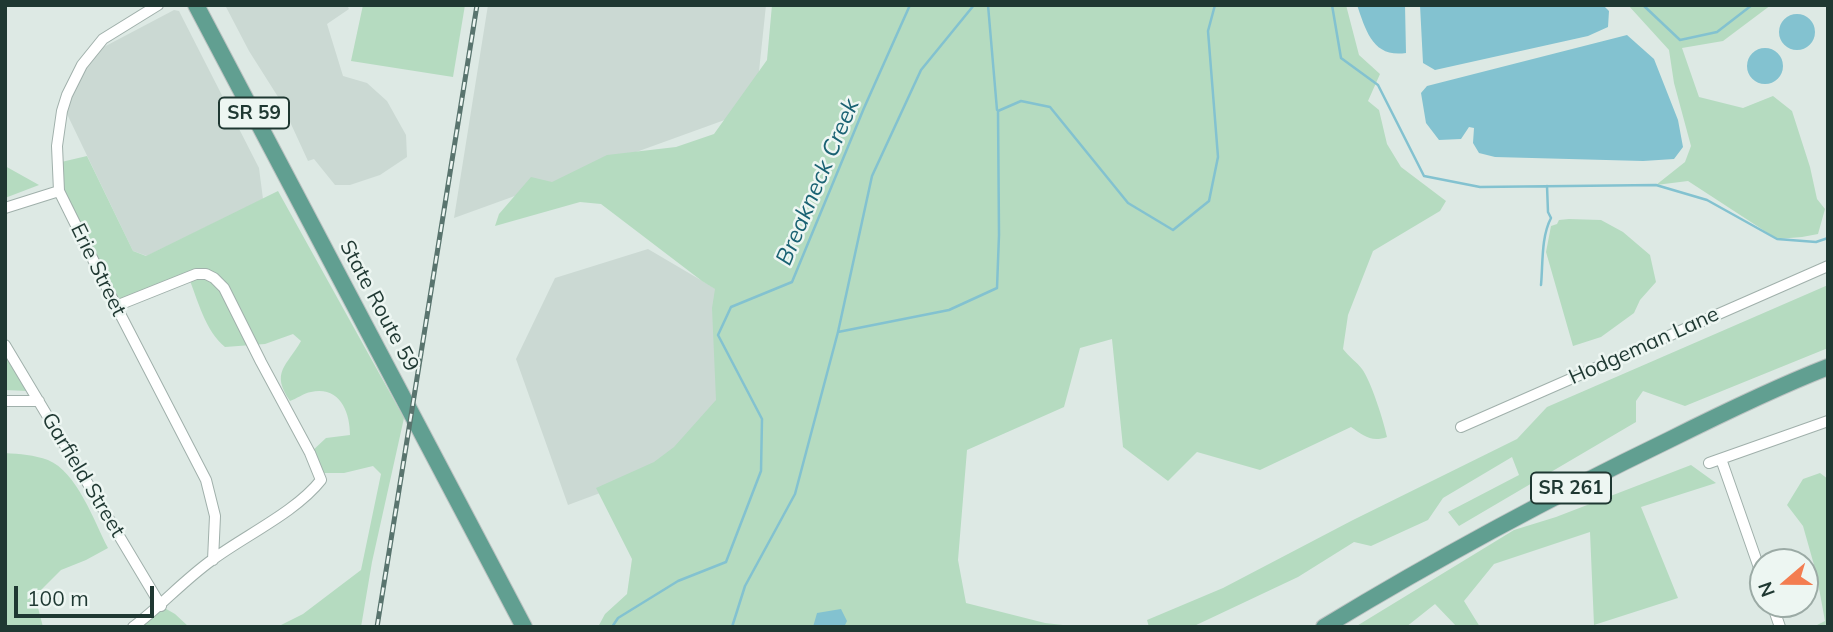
<!DOCTYPE html>
<style>
body{margin:0}
#map{position:relative;width:1833px;height:632px;overflow:hidden;background:#dde9e4;font-family:Mulish,sans-serif}
canvas{display:block}
.frame{position:absolute;inset:0;border:7px solid #1f3832;pointer-events:none}
.north{position:absolute;left:1749px;top:548px;width:70px;height:70px;box-sizing:border-box;background:#edf6f2;border:2px solid #9baaa5;border-radius:50%;rotate:250deg;font-size:19px;font-weight:700;line-height:28px;text-align:center;color:#1f3832}
.north::after{content:'';display:block;margin:auto;width:24px;height:32px;background:#f37d51;clip-path:polygon(50% 0,100% 100%,50% 72%,0 100%)}
.scale{position:absolute;left:14px;top:586px;width:140px;height:32px;box-sizing:border-box;border:4px solid #1f3832;border-top:0;padding-left:9px;font-size:21px;line-height:24px;white-space:nowrap;color:#1f3832;-webkit-text-stroke:5px #edf6f2;paint-order:stroke}
</style>
<div id="map">
<canvas width="1833" height="632"></canvas>
<div class="frame"></div>
<div class="north">N</div>
<div class="scale">100 m</div>
</div>
<script>
const ctx = document.querySelector('canvas').getContext('2d');
ctx.lineJoin = 'round';
function fill(path, color) {
  ctx.fillStyle = color;
  ctx.fill(path, 'evenodd');
}
function stroke(path, color, width, dash) {
  ctx.strokeStyle = color;
  ctx.lineWidth = width;
  ctx.lineCap = dash ? 'butt' : 'round';
  ctx.setLineDash(dash || []);
  ctx.stroke(path);
}
function label(font, color, halo, rows, align = 'center') {
  ctx.font = font + ' Mulish,sans-serif';
  ctx.lineWidth = 5;
  ctx.setLineDash([]);
  ctx.textBaseline = 'middle';
  ctx.strokeStyle = halo;
  ctx.fillStyle = color;
  for (const [text, x, y, turn = 0] of rows) {
    ctx.save();
    ctx.translate(x, y);
    ctx.rotate((+turn || 0) * Math.PI / 180);
    ctx.textAlign = isNaN(turn) ? turn : align;
    if (halo) ctx.strokeText(text, 0, 0);
    ctx.fillText(text, 0, 0);
    ctx.restore();
  }
}
fill(new Path2D(`
 M225,5H347L349,9L327,24L343,76L367,83L387,101L406,135L407,157L380,175L350,185H335L314,159L308,161L280,100L249,51Z
 M488,5H766L755,109L454,218Z
 M174,10L179,11L259,168L263,199L147,256L133,251L67,114L72,84L100,49Z
 M648,249L716,289L722,399L667,468L568,505L516,359L555,278Z`), '#cbd9d3');
fill(new Path2D(`
 M363,5H465L453,77L351,61Z
 M772,5H1346L1359,55L1380,74L1368,101L1379,110L1387,144L1401,167L1446,201L1440,211L1373,251L1348,315L1343,349C1349,357 1357,362 1362,369C1371,381 1384,422 1387,437C1371,443 1363,435 1351,427L1260,470L1197,452L1168,481L1123,447L1112,339L1080,348L1064,407L967,450L958,560L966,603L1045,623L1081,627H598L605,614L627,594L632,559L596,488L654,462L674,447L716,400L712,308L715,289L702,281L601,204L580,202L495,226L499,214L531,177L552,182L607,155L676,147L714,134L767,60Z
 M1628,5H1771L1723,41L1682,48L1699,97L1743,108L1773,96L1792,111L1810,167L1817,199L1825,209L1818,234L1802,237L1777,239L1688,181L1656,185L1685,162L1691,146L1674,83L1669,50Z
 M87,156L133,251L146,256L278,191L404,418L372,562L361,627H277L303,614L361,570L381,474L373,466L344,473H320L310,453L326,438L350,435C350,412 340,386 311,392C304,393 296,399 290,401C270,372 287,366 301,341L293,334L265,344L225,347C205,331 198,300 188,276L116,306L59,191L57,163Z
 M5,166L39,185L5,198Z
 M1569,219L1601,220L1623,232L1650,255L1656,282L1640,300L1634,313L1601,337L1573,346L1546,252L1551,226L1557,224L1559,220Z
 M1828,285V348L1685,406L1643,391L1636,401V422L1459,526L1448,512L1519,475L1512,457L1443,498L1428,520L1371,546L1354,542L1298,577L1192,627H1149L1147,620L1223,588L1353,520L1517,439L1547,407Z
 M5,352L27,391L5,390Z
 M5,453C20,454 34,455 48,460C77,472 94,521 108,548L86,560L61,570L35,596L43,627H5Z
 M1691,465L1716,483L1641,507L1678,598L1594,625L1590,532L1494,564L1464,601L1480,627H1457L1435,604L1406,627H1355L1514,530L1556,517Z
 M1820,473L1828,479V627H1813L1825,621L1816,572L1803,526L1787,505L1803,479Z
 M161,606L175,614L189,627H133Z`), '#b5dbc0');
fill(new Path2D(`
 M1357,5H1405L1406,53C1373,58 1366,31 1357,5Z
 M1420,5H1603L1609,11L1608,27L1588,36L1435,70L1423,63Z
 M1779 32a18 18 0 1 1 36 0a18 18 0 1 1-36 0Z
 M1627,35L1654,59L1678,120L1683,147L1674,159L1643,161L1495,157L1479,153L1473,143L1474,128L1469,127L1461,139L1439,140L1426,123L1421,93L1427,86Z
 M1747 66a18 18 0 1 1 36 0a18 18 0 1 1-36 0Z
 M841,609L847,621L844,627H813L817,613Z`), '#83c2d0');
stroke(new Path2D(`
 M988,5L997,110
 M1332,5L1341,58L1378,85L1424,176L1480,187L1656,185L1707,200L1777,239L1816,242L1828,238
 M1643,5L1680,40L1717,32L1752,5
 M1541,285C1543,264 1541,237 1551,218L1548,212L1547,186
 M838,332L872,176L921,70L974,5
 M612,627L618,618L678,581L726,562L761,471L762,419L718,335L731,307L792,282L864,108L910,5
 M732,627L745,586L795,494L838,332L949,310L997,288L999,235L998,111L1021,101L1050,107L1128,203L1173,230L1209,201L1218,157L1208,31L1215,5`), '#83c2d0', 2.5);
const street = new Path2D(`
 M158,5L103,39L82,65L67,95L62,111L57,146L59,191L116,306L206,480L215,516L213,560
 M5,208L59,191
 M116,306L196,274H206L214,278L224,288L261,362L310,453L321,480C296,512 244,536 212,560C184,580 161,606 133,627
 M5,345L161,606
 M5,401H39
 M1461,427L1828,266
 M1721,459L1763,579
 M1709,463L1828,421
 M1772,604L1780,627`);
const primary = new Path2D(`
 M196,5L524,627
 M1324,627C1436,559 1551,497 1669,440C1721,414 1774,388 1828,367`);
stroke(street, '#a0b0ab', 12);
stroke(primary, '#bcc3c2', 18);
stroke(street, '#fff', 10);
stroke(primary, '#619f91', 16);
const rail = new Path2D(`
 M377,627L477,5`);
stroke(rail, '#59746e', 5);
stroke(rail, '#edf6f2', 2.5, [8]);
for (const [x, y, w] of [
 [254,113,70],
 [1571,488,80]
]) {
  const box = new Path2D();
  box.roundRect(x - w / 2, y - 15.5, w, 31, 5);
  ctx.fillStyle = '#edf6f2';
  ctx.fill(box);
  stroke(box, '#1f3832', 2);
}
label('bold 19px', '#1f3832', null, [
 ["SR 59",254,113],
 ["SR 261",1571,488]
]);
label('21px', '#1f3832', '#edf6f2', [
 ["Erie Street",98,270,64],
 ["State Route 59",379,306,62],
 ["Hodgeman Lane",1644,346,-24],
 ["Garfield Street",83,475,59]
]);
label('italic 23px', '#1a6273', '#edf6f2', [
 ["Breakneck Creek",818,182,-67]
]);
</script>
